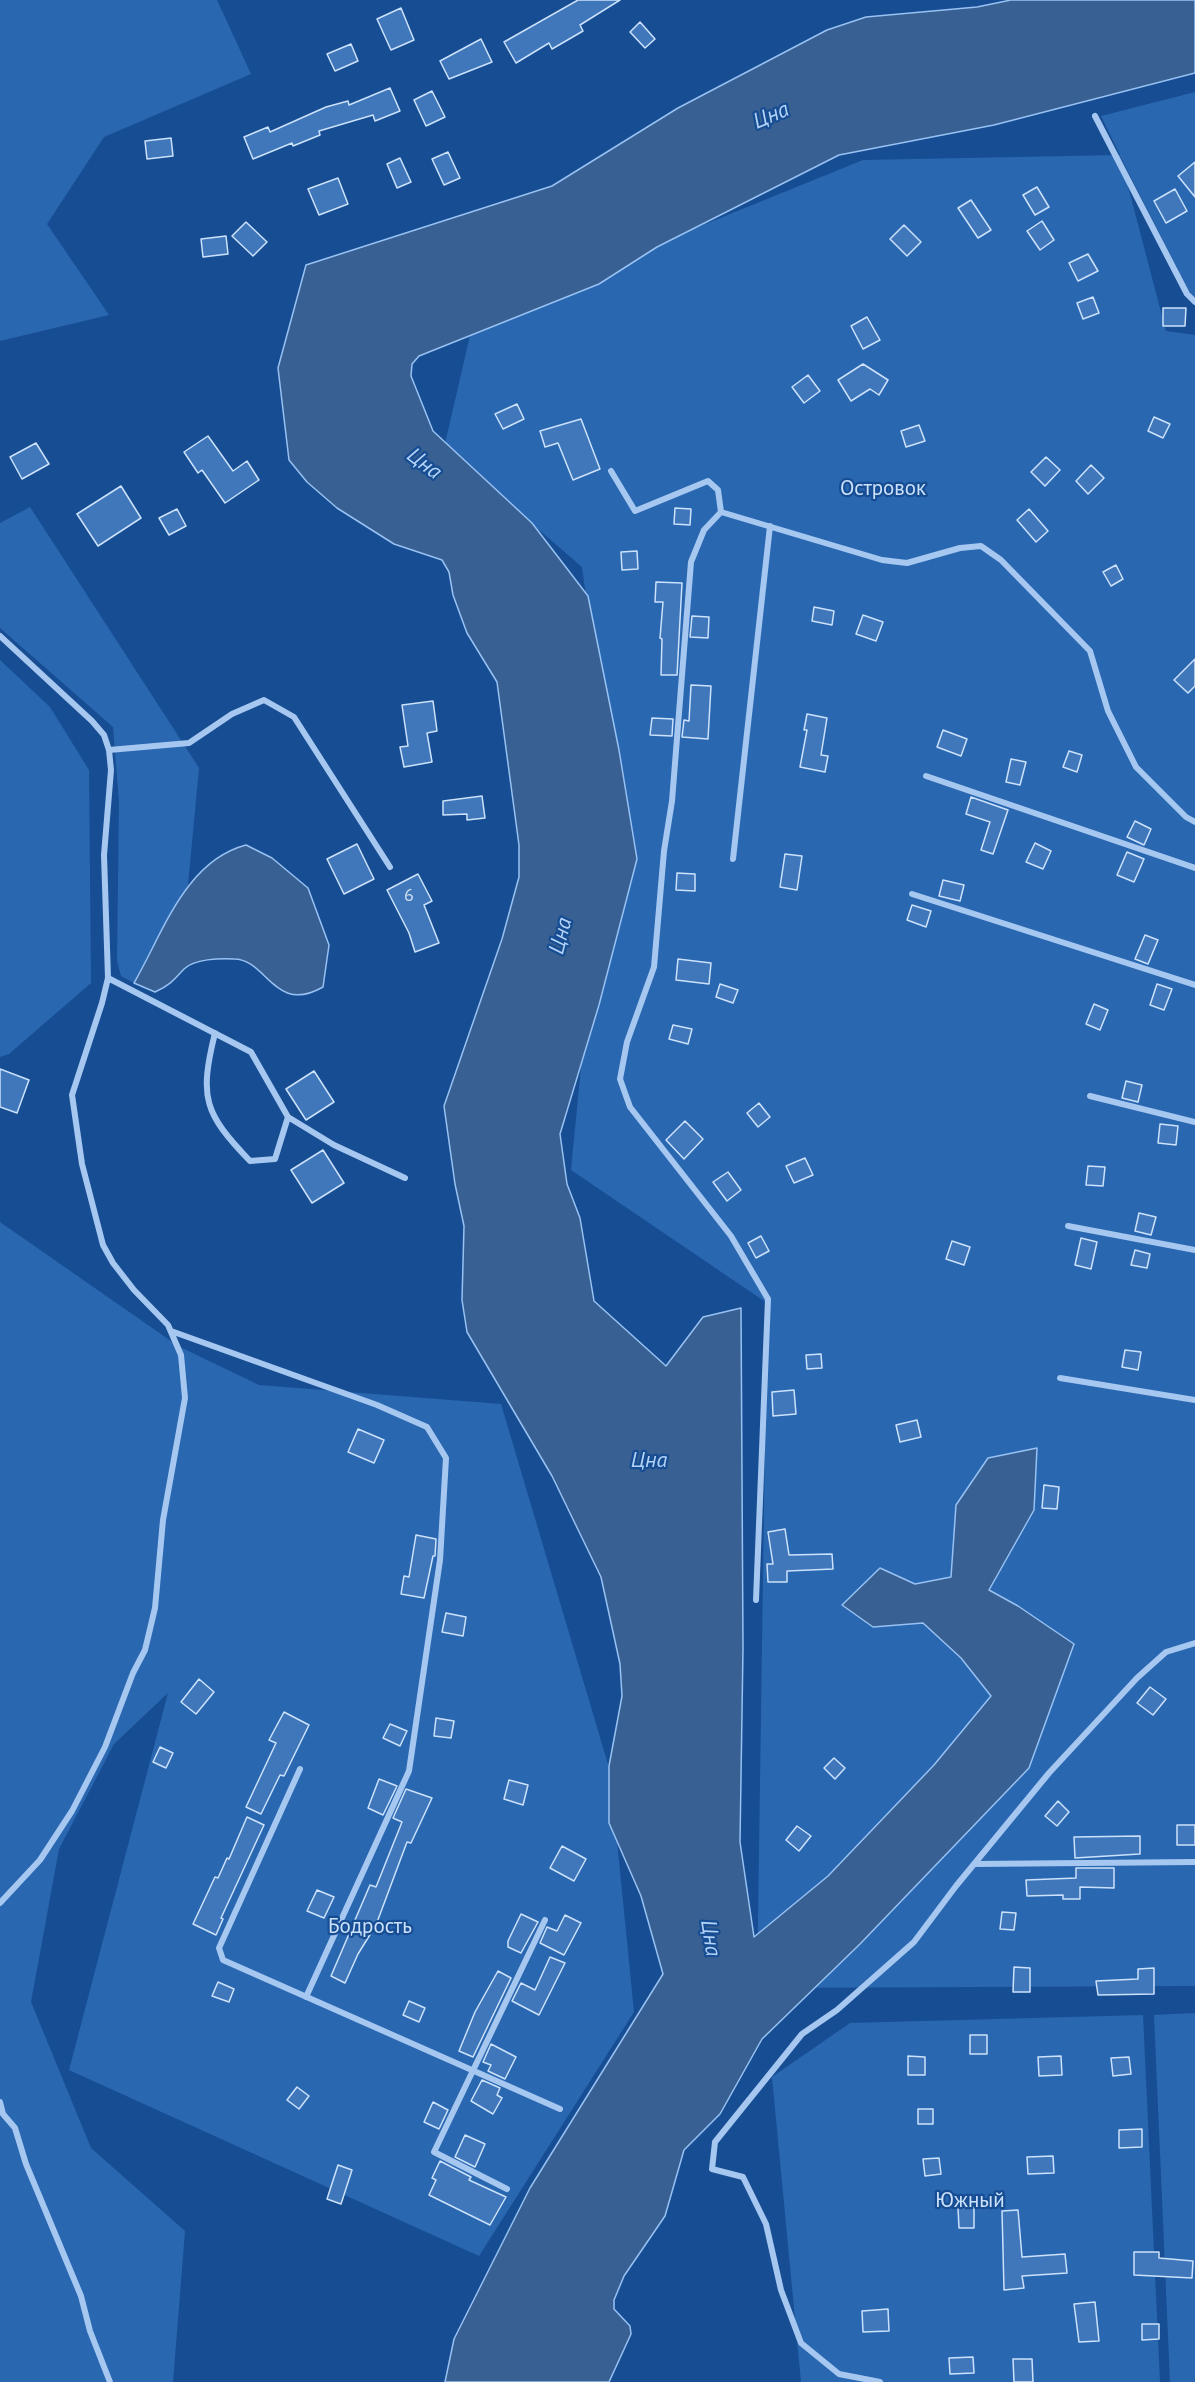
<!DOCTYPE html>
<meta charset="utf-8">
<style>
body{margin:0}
canvas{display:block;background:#174d92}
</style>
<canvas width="1195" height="2382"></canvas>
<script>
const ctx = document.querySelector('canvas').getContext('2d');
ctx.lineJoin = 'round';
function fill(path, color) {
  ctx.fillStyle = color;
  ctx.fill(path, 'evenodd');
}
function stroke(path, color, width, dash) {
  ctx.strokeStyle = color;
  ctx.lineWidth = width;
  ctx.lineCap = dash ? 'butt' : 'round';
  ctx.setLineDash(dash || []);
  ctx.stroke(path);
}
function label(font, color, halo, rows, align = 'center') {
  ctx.font = font + ' "PT Sans",sans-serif';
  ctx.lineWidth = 4.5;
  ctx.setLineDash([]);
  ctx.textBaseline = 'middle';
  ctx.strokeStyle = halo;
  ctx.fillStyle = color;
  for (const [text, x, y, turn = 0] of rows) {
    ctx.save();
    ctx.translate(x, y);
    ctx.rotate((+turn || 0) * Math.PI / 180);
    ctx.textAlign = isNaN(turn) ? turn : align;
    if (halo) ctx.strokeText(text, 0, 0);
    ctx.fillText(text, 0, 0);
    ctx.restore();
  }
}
fill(new Path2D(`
 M0,0H217L251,74L104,137L47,224L109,315L0,341Z
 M1195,92V303L1120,156L1166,331L1195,335V1986L757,1988L767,1303L571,1170L610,769L582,567L444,448L474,318L863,160L1120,155L1101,116Z
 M30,507L199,768L188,885L134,983L121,976L117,961L119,802L113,727L0,628V523Z
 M0,660L50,707L89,770L91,983L9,1054L0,1057Z
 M0,1222L178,1346L259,1385L501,1404L610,1771L634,2012L479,2256L69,2070L168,1693L114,1744L59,1849L31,2002L91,2148L185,2231L173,2382H0Z
 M1195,2013V2382H1170L1154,2015Z
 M1143,2015L1160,2382H801L772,2077L850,2023Z`), '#2967b1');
const water = new Path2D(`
 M1011,0H1195V73L994,125L839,155L657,247L599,284L419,356L412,364L411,376L433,431L532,523L588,596L619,750L637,859L599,1005L560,1134L567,1184L580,1218L594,1301L666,1366L703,1317L741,1308L743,1648L740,1842L754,1937L828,1876L934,1765L991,1696L961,1658L923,1623L873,1627L842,1605L880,1568L915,1584L951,1577L956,1505L988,1458L1037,1448L1034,1510L989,1590L1018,1606L1074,1644L1029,1768L860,1944L762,2039L720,2114L684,2150L665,2216L624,2276L614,2300V2309L630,2326L631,2334L609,2382H445L454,2339L530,2188L663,1974L641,1896L609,1823V1766L622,1696L620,1664L601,1577L552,1476L467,1332L462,1300L464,1226L455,1184L444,1106L502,939L519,877V845L497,682L467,633L453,595L449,572L442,560L394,544L337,508L307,482L289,460L278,368L306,265L552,186L678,108L827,30L866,17L977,7Z
 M246,845L272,858L308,888L329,945L323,987C274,1015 267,959 234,959C220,958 194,959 184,969C174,980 169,986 155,992L134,983C163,933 185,861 246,845Z`);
fill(water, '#396092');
stroke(water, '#98c2f3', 1.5);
const building = new Path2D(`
 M578,0H620L580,25L583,31L552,49L549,43L516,63L504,42Z
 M401,8L414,40L391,50L377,19Z
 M640,22L655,39L645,48L630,32Z
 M481,39L492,62L449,79L440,61Z
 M351,44L358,61L335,71L327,54Z
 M390,88L400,111L375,121L373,115L319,131L320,135L293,146L292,143L253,159L244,137L268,127L270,132L326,107L348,101L349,105Z
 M432,91L445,117L426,126L414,100Z
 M171,138L173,156L147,159L145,141Z
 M448,152L460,178L444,185L432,159Z
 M400,158L411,182L397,188L387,164Z
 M1195,162V197L1178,176Z
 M338,178L348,204L319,215L308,189Z
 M1037,187L1049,207L1035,215L1023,195Z
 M1175,189L1187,211L1166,223L1154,201Z
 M971,200L991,230L978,238L958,208Z
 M1042,221L1054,240L1040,250L1027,231Z
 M246,222L267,242L253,256L232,236Z
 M904,225L921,242L907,256L890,239Z
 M226,236L228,254L203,257L201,239Z
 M1088,254L1098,271L1078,281L1069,263Z
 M1093,297L1099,313L1083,319L1077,303Z
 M1163,308H1186L1185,326H1163Z
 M867,317L880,340L863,349L851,326Z
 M863,364L888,380L879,395L870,389L851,401L838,380Z
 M808,375L820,391L804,403L792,387Z
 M517,404L524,419L503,429L495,414Z
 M1154,417L1170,424L1163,438L1148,431Z
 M581,419L600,469L573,480L558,443L545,447L540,431Z
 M919,425L925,441L906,447L901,431Z
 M208,436L233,471L247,461L259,480L225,503L202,470L198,473L184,452Z
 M36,443L49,464L22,479L10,457Z
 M1046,457L1060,470L1045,486L1031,472Z
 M1091,465L1104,478L1088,494L1076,481Z
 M121,486L141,518L98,546L77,514Z
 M675,508L691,509L690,525L674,524Z
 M177,509L186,526L169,535L159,518Z
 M1029,509L1048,531L1036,542L1017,520Z
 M637,551L638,569L622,570L621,552Z
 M1116,565L1123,579L1111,586L1103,572Z
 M656,582L682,583L677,675H661L662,639L660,638L663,602H655Z
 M814,607L834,611L832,625L812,621Z
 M863,615L883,622L876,641L856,634Z
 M692,616L709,617L708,638L690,637Z
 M1195,659V686L1188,693L1174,680Z
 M691,685L711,686L708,739L682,737L684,720L689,721Z
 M433,701L437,731L427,733L432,762L404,767L400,747L408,746L402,705Z
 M807,714L827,718L821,755L828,756L825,772L800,767L807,730H804Z
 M652,718L673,719L672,736L650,735Z
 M943,730L967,739L961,756L937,747Z
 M1069,751L1082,755L1077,772L1063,767Z
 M1011,759L1026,762L1020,785L1006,782Z
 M482,796L485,818L467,820V814L443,815V801Z
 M971,797L1008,810L993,854L981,850L990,822L966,814Z
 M1135,821L1151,829L1144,845L1127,837Z
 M1035,843L1051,851L1043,869L1026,862Z
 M357,844L374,879L344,894L327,859Z
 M1127,852L1144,859L1134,882L1117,875Z
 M785,854L802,856L797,890L780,887Z
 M677,873L695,874V891L676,890Z
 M418,874L432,901L424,905L439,943L415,952L409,933L387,890Z
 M943,880L964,885L960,901L939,896Z
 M912,905L931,911L926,927L907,920Z
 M1145,935L1158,940L1148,964L1135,959Z
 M678,959L711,963L709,984L676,980Z
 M720,984L738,990L733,1003L716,997Z
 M1157,984L1172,989L1164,1010L1150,1005Z
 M1094,1004L1108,1010L1100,1030L1086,1024Z
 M673,1025L692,1029L688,1044L669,1039Z
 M0,1069L29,1080L17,1113L0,1107Z
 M314,1071L334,1102L306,1120L286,1089Z
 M1126,1081L1142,1085L1138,1102L1122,1098Z
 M759,1103L770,1117L758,1127L747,1113Z
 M685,1121L703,1139L684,1159L666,1140Z
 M1160,1124L1178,1126L1176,1145L1158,1143Z
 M323,1150L344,1183L312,1203L291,1170Z
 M805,1158L813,1175L794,1183L786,1166Z
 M1088,1166L1105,1167L1103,1186L1086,1185Z
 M728,1172L741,1190L727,1201L713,1182Z
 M1139,1213L1156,1217L1151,1235L1135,1231Z
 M761,1236L769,1251L756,1258L748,1243Z
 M1081,1238L1097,1242L1091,1269L1075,1265Z
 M952,1241L970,1247L964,1265L946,1259Z
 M1135,1250L1150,1254L1147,1268L1131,1265Z
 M1125,1350L1141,1352L1138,1370L1122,1367Z
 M821,1354L822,1368L807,1369L806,1355Z
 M794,1390L796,1414L773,1416L772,1392Z
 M917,1420L921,1437L900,1442L896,1425Z
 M358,1429L384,1440L374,1463L348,1452Z
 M1044,1485L1059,1487L1057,1509L1042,1508Z
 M785,1529L789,1555L832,1554L833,1569L787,1571V1582H768L767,1564H773L768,1532Z
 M416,1535L436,1539L435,1556H433L424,1598L401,1594L404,1576L409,1577Z
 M446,1613L466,1617L463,1636L442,1632Z
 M199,1679L214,1692L196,1714L181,1702Z
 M1150,1687L1166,1699L1153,1715L1137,1703Z
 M284,1712L309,1725L284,1776L280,1775L261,1814L246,1807L276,1743L269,1740Z
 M436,1718L454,1721L451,1738L434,1736Z
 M390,1724L407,1731L400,1746L383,1738Z
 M160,1747L173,1753L166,1768L153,1762Z
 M834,1758L845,1768L835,1779L824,1768Z
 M379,1779L397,1786L383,1815L368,1808Z
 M509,1780L528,1785L523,1805L504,1799Z
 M406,1789L432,1798L411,1843L407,1842L376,1925L358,1954L345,1983L331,1976L370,1885L376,1887L402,1822L393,1818Z
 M1058,1801L1069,1812L1057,1826L1045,1816Z
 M247,1817L264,1825L221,1918L223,1919L216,1935L193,1924L215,1877L218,1878L227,1858L229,1859Z
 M1177,1825H1195V1845H1177Z
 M797,1826L811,1836L799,1851L786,1840Z
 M1140,1836V1854L1075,1858L1074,1837Z
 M562,1846L586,1859L574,1881L550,1868Z
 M1076,1868H1114V1888L1080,1887V1899H1063V1895L1027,1896L1026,1880L1076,1878Z
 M317,1890L334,1897L324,1918L307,1911Z
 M1002,1912L1016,1913L1014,1930L1000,1929Z
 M521,1914L538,1922L521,1953L508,1947V1941Z
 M565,1915L581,1923L564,1955L540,1943L547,1927L557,1931Z
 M550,1957L565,1963L539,2015L512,2001L521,1983L535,1990Z
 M1014,1967L1030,1968V1992H1013Z
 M1154,1968V1994L1098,1995L1096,1981L1138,1979V1969Z
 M498,1971L511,1978L473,2057L459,2051L475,2012Z
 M218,1982L234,1989L229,2002L212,1996Z
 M409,2001L425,2008L419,2022L403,2015Z
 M970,2035H987V2054H970Z
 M491,2044L516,2057L505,2079L488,2071L491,2065L483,2062Z
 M908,2056L925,2057V2075H908Z
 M1061,2056L1062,2075L1039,2076L1038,2057Z
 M1129,2057L1131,2074L1113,2076L1111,2058Z
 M482,2080L500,2088L497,2095L502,2098L493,2114L471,2101Z
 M297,2087L309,2096L299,2109L287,2100Z
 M433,2102L448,2110L439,2129L424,2122Z
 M918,2109H933V2124H918Z
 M1142,2129V2147L1119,2148V2130Z
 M465,2135L485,2144L475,2167L455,2157Z
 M1053,2156L1054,2173L1028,2174L1027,2157Z
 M939,2158L941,2174L925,2176L923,2159Z
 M440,2161L471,2177L469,2180L506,2197L490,2225L429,2195L436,2180L432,2178Z
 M338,2165L352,2170L341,2204L327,2199Z
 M974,2207V2228H959L958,2208Z
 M1018,2210L1022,2257L1065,2254L1067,2273L1022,2276L1024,2288L1004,2290L1002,2211Z
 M1134,2252H1159V2258L1193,2261L1192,2278L1134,2275Z
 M1095,2302L1099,2341L1079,2342L1074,2304Z
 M888,2309L889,2331L863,2332L862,2311Z
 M1142,2324H1159V2339L1142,2340Z
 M973,2357L974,2373L950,2374L949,2358Z
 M1013,2359H1032L1033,2382H1014Z`);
fill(building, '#3f77ba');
stroke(building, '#cce2fc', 1.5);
stroke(new Path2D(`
 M1095,116L1187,294L1195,302
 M611,471L635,511L708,481L718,490L721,512
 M0,636L92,721L104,735L109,750L111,770L104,855L108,978L102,1003L72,1095L82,1164L103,1245L113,1263L134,1290L168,1325L181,1355L185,1398L163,1520L155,1608L145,1650L133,1673L105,1747L72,1811L40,1860L0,1903
 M109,750L189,743L232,714L264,700L294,717L390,867
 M926,776L1195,868
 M733,859L770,526
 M912,894L1195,985
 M108,978L251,1052L288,1117L275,1159L250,1161C204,1113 199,1098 215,1033
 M1090,1096L1195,1122
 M288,1117L334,1145L405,1178
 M1068,1226L1195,1250
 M171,1331L377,1405L427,1427L446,1458L440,1560L409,1771L306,1997
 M1060,1378L1195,1400
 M756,1600L768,1299L731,1236L630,1107L620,1079L627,1042L654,967L664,851L672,801L691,562L704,530L721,512L882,560L907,563L960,548L981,546L1001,560L1090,651L1108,711L1136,767L1186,817L1195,822
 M300,1769L219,1948L223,1960L560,2109
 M974,1864L1195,1862
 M0,2102L3,2114L15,2128L26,2164L81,2296L90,2331L110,2382
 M507,2189L434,2152L545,1920
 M880,2382L839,2374L801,2343L781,2290L766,2224L743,2177L712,2169L715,2142L802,2034L837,2010L914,1942L956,1886L1049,1773L1137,1678L1166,1652L1195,1643`), '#a6c7f0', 6);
label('18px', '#cfddee', null, [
 ["6",409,896]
]);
label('21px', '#cce2fc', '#174d92', [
 ["Островок",883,489],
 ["Бодрость",370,1927],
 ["Южный",970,2201]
]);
label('italic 22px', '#b2d2f7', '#174d92', [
 ["Цна",771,116,-23],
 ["Цна",424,464,37],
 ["Цна",561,936,-76],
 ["Цна",649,1461],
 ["Цна",710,1938,81]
]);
</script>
